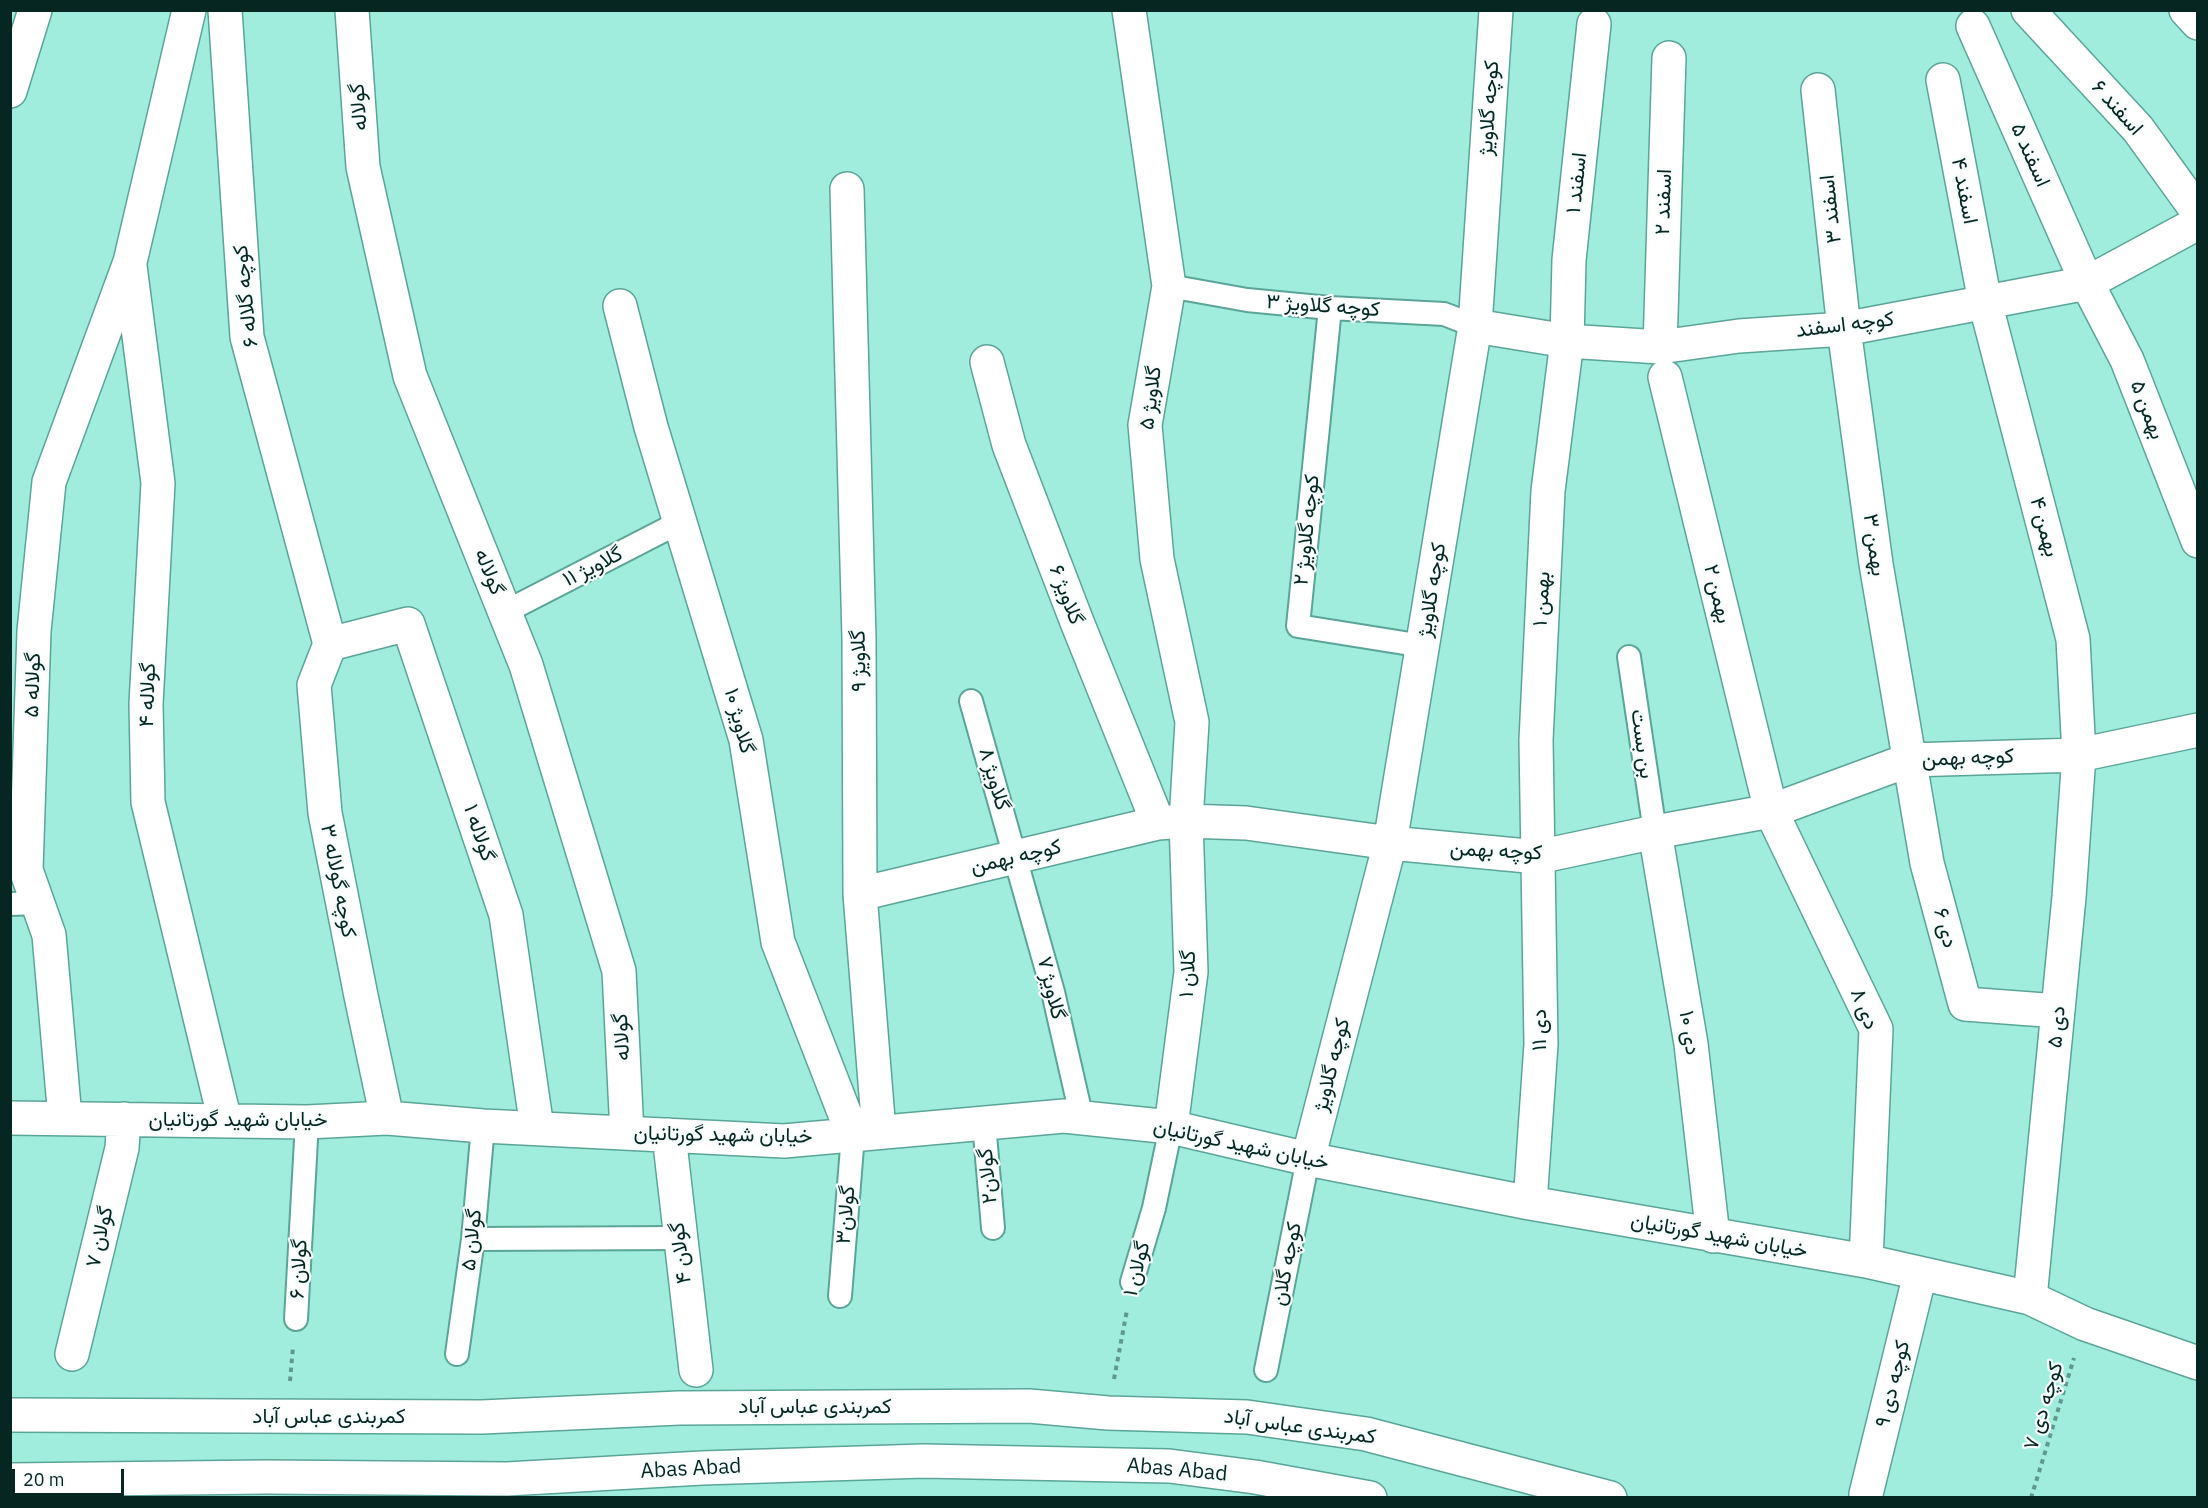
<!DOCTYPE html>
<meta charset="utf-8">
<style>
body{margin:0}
#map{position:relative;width:2208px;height:1508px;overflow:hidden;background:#a0ecdd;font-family:"IBM Plex Sans",sans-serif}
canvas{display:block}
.frame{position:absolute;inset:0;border:12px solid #052621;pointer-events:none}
.scale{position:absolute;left:12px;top:1469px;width:112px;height:27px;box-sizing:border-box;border:3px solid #052621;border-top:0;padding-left:8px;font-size:18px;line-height:21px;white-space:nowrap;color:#052621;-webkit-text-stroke:4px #f6fdfc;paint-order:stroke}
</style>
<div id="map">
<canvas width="2208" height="1508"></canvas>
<div class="frame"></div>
<div class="scale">20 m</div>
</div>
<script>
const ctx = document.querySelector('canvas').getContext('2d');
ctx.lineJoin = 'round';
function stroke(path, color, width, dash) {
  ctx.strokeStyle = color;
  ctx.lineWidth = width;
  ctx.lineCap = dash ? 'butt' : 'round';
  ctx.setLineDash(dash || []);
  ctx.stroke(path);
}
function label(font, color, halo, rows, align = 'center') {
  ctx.font = font + ' "IBM Plex Sans",Vazirmatn,sans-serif';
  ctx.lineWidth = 4.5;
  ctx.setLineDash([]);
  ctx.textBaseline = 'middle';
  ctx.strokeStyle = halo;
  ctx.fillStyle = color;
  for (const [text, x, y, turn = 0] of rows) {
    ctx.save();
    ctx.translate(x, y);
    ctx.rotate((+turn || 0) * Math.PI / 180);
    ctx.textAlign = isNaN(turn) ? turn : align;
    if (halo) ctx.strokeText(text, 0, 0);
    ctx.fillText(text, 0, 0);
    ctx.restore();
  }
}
const service = new Path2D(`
 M1169,286L1247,300L1330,308L1444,314L1475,326
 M1330,308L1298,626L1423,646
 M505,612L680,522
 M1629,657L1655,832
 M971,701L1053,992L1082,1119
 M10,904L38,903
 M984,1123L993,1228
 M473,1239L679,1238
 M1132,1282L1154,1208L1171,1127
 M840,1296L853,1135
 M296,1319L307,1122
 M457,1354L473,1239L483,1126
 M1266,1370L1308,1159`);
const minor = new Path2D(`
 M225,10L247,337L330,644
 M352,10L363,167L410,376L526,665L619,971L627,1133
 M1129,10L1169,286L1145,425L1157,559L1192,722L1186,821L1191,972L1171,1127
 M2028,10L2138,129L2198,212
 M2186,10L2198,23
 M1973,26L2087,283L2127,360L2198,541
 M1943,80L1985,302L2073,639L2079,755L2069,897L2030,1298
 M1818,90L1844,329L1876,564L1927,863L1965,1004L2058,1011
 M10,91L35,10
 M847,189L859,638L860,894L879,1132
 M130,266L158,483L146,704L148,802L225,1121
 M620,306L651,427L746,740L778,942L853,1135
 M1475,326L1567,341L1660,347L1739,336L1844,329L2087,283L2198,223
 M1660,347L1669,58
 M987,362L1009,445L1077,622L1158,823
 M1665,377L1771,811L1876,1029L1866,1261
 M330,644L408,624L506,915L537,1128
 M330,644L314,685L325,813L361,996L387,1118
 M1655,832L1691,1044L1713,1236
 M860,894L1158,823L1186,821L1246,823L1390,843L1538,857L1655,832L1771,811L1909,760L2079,755L2198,730
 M10,1118L307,1122L387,1118L483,1126L784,1141L1064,1116L1171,1127L1308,1159L1530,1203L1866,1261L2030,1298L2085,1324L2198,1363
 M65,1118L49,935L26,870L34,631L49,482L130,262L189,10
 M669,1135L696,1370
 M1308,1159L1390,843L1475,326L1496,10
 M1530,1203L1541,1044L1536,740L1548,491L1567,341L1569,260L1594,24
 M72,1354L122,1148L124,1119
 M1866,1494L1920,1274`);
const secondary = new Path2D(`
 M10,1415L482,1417L679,1408L1029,1406L1108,1413L1247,1417L1366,1434L1610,1498
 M10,1480L266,1477L507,1479L702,1468L924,1461L1169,1466L1255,1477L1370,1498`);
stroke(service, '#5aa597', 26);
stroke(minor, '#5aa597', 36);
stroke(secondary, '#5aa597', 36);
stroke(new Path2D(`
 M1114,1379L1127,1310
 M290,1381L293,1347
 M2031,1498L2074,1358`), '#5f998e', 4, [4.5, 4.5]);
stroke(service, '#fff', 22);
stroke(minor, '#fff', 33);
stroke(secondary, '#fff', 33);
label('21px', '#052621', '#f6fdfc', [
 ["گولاله",359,107,-94],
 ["کوچه گلاویژ",1489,108,-86],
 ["اسفند ۶",2117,108,48],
 ["اسفند ۵",2030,155,66],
 ["اسفند ۱",1577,183,-84],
 ["اسفند ۴",1964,191,79],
 ["اسفند ۲",1664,202,-88],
 ["اسفند ۳",1831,209,-96],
 ["کوچه گلاله ۶",246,296,-96],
 ["کوچه گلاویژ ۳",1323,306,4],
 ["کوچه اسفند",1845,325,-7],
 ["گلاویژ ۵",1151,398,-83],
 ["بهمن ۵",2147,410,69],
 ["بهمن ۴",2044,527,75],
 ["کوچه گلاویژ ۲",1307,530,-84],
 ["بهمن ۳",1874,545,82],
 ["گلاویژ ۱۱",593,567,-27],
 ["گولاله",489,572,68],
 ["کوچه گلاویژ",1432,590,-81],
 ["بهمن ۲",1717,594,76],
 ["گلاویژ ۶",1066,595,69],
 ["بهمن ۱",1542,599,-87],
 ["گلاویژ ۹",859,661,-91],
 ["گولاله ۵",33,685,-88],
 ["گولاله ۴",148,695,-88],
 ["گلاویژ ۱۰",739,721,75],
 ["بن بست",1642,744,82],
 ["کوچه بهمن",1968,758,-2],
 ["گلاویژ ۸",994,779,74],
 ["گولاله ۱",479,833,71],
 ["کوچه بهمن",1496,851,3],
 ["کوچه بهمن",1016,857,-13],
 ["کوچه گولاله ۳",338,881,79],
 ["دی ۶",1945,928,75],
 ["گلان ۱",1188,974,-87],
 ["گلاویژ ۷",1051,988,76],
 ["دی ۸",1864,1009,68],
 ["دی ۵",2057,1027,-85],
 ["دی ۱۱",1540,1030,-90],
 ["دی ۱۰",1689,1033,81],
 ["گولاله",622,1037,-93],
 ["کوچه گلاویژ",1332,1065,-76],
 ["خیابان شهید گورتانیان",238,1120],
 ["خیابان شهید گورتانیان",723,1135,1],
 ["خیابان شهید گورتانیان",1241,1145,12],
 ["گولان۲",988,1176,-95],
 ["گولان۳",846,1215,-85],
 ["خیابان شهید گورتانیان",1719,1236,10],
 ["گولان ۷",100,1237,-77],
 ["گولان ۵",472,1240,-84],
 ["گولان ۴",681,1253,-97],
 ["کوچه گلان",1287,1264,-79],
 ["گولان ۶",299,1269,-87],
 ["گولان ۱",1137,1269,-76],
 ["کوچه دی ۹",1893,1384,-76],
 ["کوچه دی ۷",2044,1406,-73],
 ["کمربندی عباس آباد",815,1407],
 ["کمربندی عباس آباد",329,1417],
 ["کمربندی عباس آباد",1300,1427,8],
 ["Abas Abad",691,1469,-3],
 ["Abas Abad",1177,1470,5]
]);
</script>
